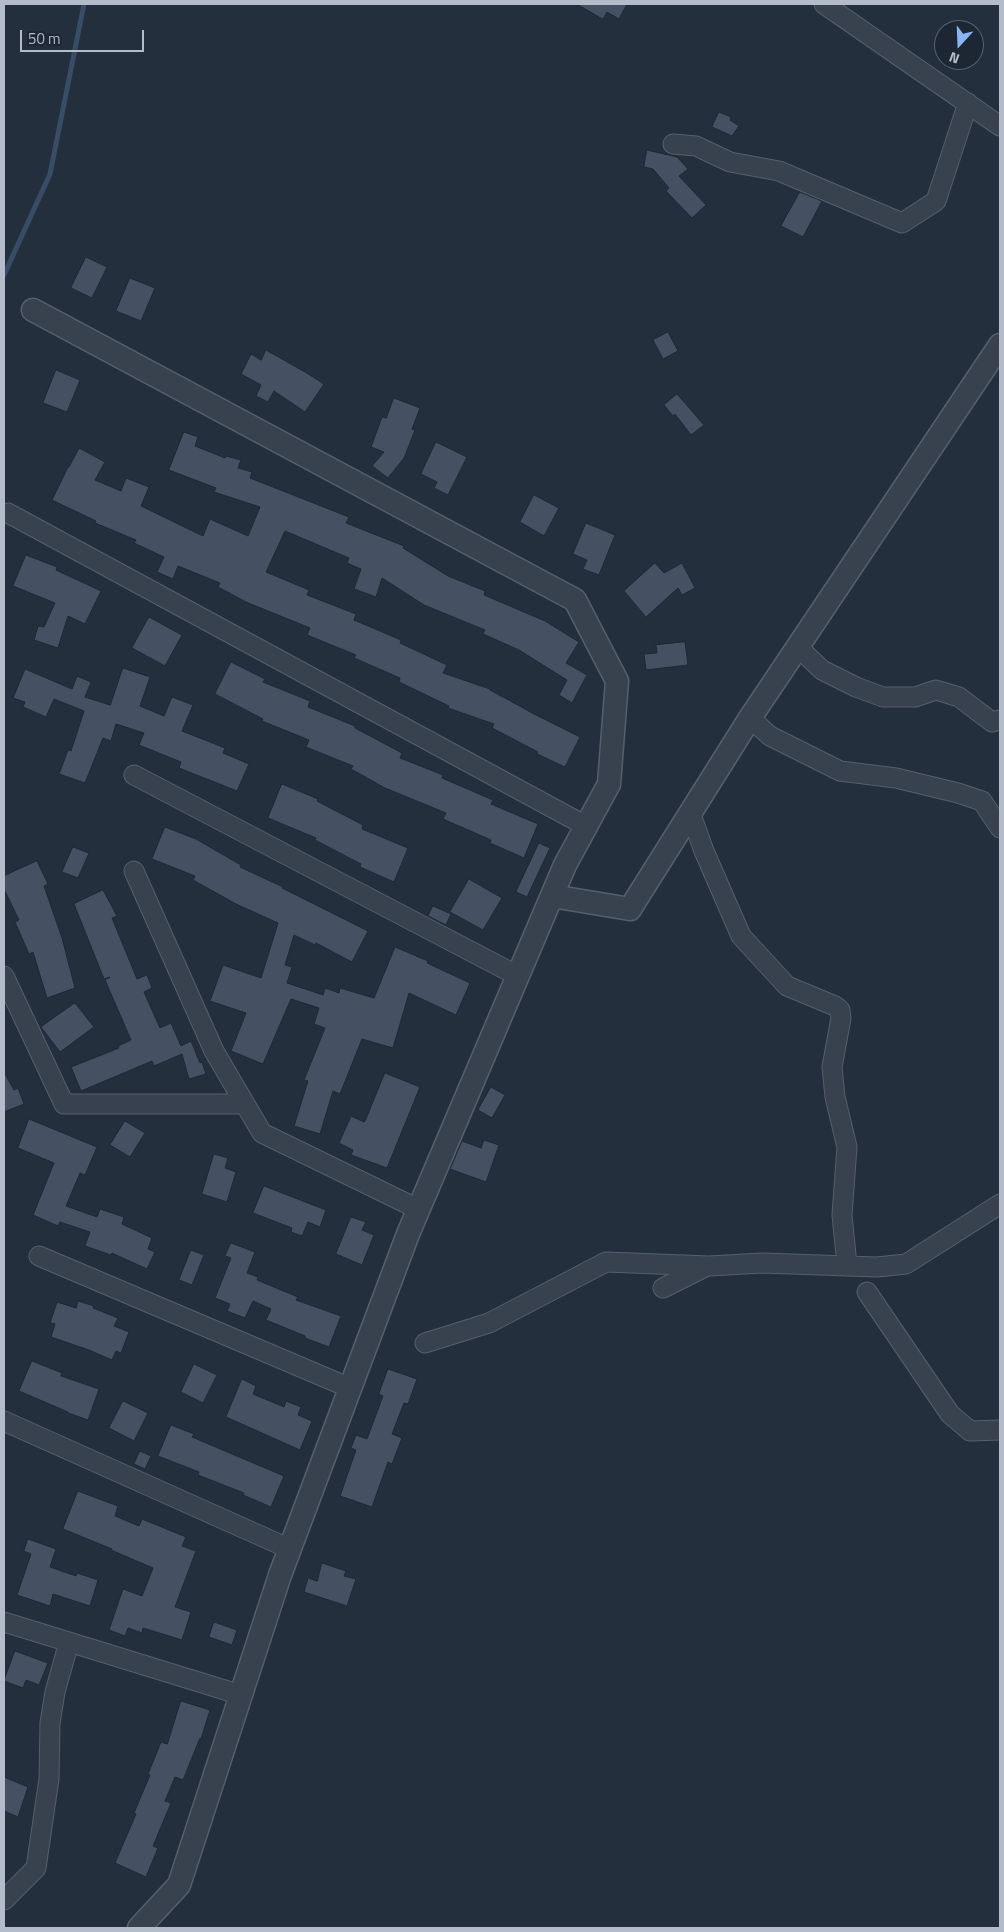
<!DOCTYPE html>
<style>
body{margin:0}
#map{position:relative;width:1004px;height:1932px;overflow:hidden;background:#242f3e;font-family:"Titillium Web",sans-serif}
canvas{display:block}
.frame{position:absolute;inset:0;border:5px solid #b4bcc9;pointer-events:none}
.north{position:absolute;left:934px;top:20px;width:50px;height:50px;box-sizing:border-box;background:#1d2633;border:1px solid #59626f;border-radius:50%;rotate:200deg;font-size:14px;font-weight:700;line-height:20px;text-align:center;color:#b4bcc9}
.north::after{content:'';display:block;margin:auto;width:18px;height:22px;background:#8ab4f8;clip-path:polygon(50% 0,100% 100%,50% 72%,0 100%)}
.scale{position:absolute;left:20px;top:30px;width:124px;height:22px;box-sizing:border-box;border:2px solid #b4bcc9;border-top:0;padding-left:6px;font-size:15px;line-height:18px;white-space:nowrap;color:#b4bcc9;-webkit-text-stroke:4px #1d2633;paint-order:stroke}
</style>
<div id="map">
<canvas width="1004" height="1932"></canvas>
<div class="frame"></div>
<div class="north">N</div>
<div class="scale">50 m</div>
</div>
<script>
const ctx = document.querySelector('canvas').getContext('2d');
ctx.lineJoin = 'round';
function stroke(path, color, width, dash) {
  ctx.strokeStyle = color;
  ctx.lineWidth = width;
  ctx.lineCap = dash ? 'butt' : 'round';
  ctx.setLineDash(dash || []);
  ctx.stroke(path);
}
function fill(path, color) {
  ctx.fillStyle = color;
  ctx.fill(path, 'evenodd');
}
stroke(new Path2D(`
 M4,275L50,174L84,4`), '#394c67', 5);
const building = new Path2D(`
 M577,4H627L619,19L607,12L603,19Z
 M719,112L731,117L730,120L739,126L732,136L712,127Z
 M647,150L677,157L688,169L679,176L706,205L692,218L666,191L669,188L653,169L644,167Z
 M800,192L822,201L803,237L781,226Z
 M86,257L107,267L92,298L71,288Z
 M130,278L155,288L141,321L116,311Z
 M668,332L678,351L663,359L653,340Z
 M266,350L305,372L324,384L305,412L274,391L268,402L256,396L261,385L241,374L251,354L261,360Z
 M56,370L80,380L67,412L43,403Z
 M677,394L704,425L691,435L675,414L673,416L664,405Z
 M394,398L420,408L412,429L415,430L404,458L388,478L372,466L384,452L371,447L382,417L386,418Z
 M184,432L198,437L195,446L225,458L226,456L241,460L238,468L252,472L250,478L349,517L346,523L404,546L403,548L448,576L485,591L484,595L545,621L579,642L566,663L587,675L572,703L559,695L567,680L519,650L483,634L485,630L424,605L382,578L376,597L354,589L361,569L347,563L349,558L285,531L266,572L309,590L307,595L356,614L354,620L401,640L400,643L447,665L443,673L490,689V690L536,715L580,737L565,767L537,754L538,752L492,728L494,724L448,708L449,706L399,682L400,678L354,658L356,655L307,635L310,628L246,602L218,587L220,583L178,566L173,579L157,572L164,557L134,543L136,540L95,523L96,521L52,500L68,467H69L79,448L105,462L95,480L121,491L126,478L149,487L141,506L203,536L210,519L248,536L260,507L214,492L216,488L169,470Z
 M436,442L467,457L448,495L434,488L437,482L421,474Z
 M534,495L559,508L544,536L520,522Z
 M586,523L615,535L599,575L583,569L587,560L573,554Z
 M26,555L57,567L56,570L101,591L85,624L68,616L58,648L34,640L38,626L44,627L55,603L13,586Z
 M655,563L664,573L682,563L695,588L682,595L678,588L646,617L624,591Z
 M149,617L182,635L165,666L132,648Z
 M685,642L688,665L646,670L644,654L657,653L656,645Z
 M231,662L265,679L263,682L310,701L308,707L355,726V728L402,753L400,758L443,775L442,778L493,800L491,804L538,824L524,858L490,843L491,840L443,819L446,813L385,788L351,769L353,766L306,747L309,740L262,721L263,719L215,694Z
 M123,668L150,677L140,706L164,716L172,697L193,705L182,731L225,748L223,753L249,764L237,791L179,768L181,762L139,745L144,733L116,724L111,741L103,738L85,783L59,774L68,750L71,751L84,711L54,699L46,717L23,707L25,702L13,698L25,669L72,689L77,676L91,682L85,697L110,705Z
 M282,784L318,799L317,801L363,825L362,829L408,848L394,882L360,867L361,864L315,840L316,838L268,818Z
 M165,827L196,839L241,865L240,867L283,887L282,888L368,931L352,962L316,943L315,945L294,935L285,965L292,967L287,983L323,995L325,988L339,993L340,988L374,998L395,947L428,961L427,963L470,983L456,1015L409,993L393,1048L362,1039L340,1094L333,1091L320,1134L294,1126L308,1081L304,1080L325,1028L314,1024L319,1008L291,999L263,1064L231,1051L246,1013L210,1001L223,965L261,978L278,923L236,904L193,880L195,876L152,859Z
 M539,843L550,848L527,897L516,892Z
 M73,847L89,853L78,878L62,872Z
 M37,861L48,884L44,886L62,938L75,988L47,998L33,952L29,954L15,922L19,920L4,889V876Z
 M469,879L502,898L483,930L450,912Z
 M103,890L117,916L112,918L137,979L147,975L152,988L144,992L160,1028L171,1023L181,1046L191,1041L200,1063L202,1062L206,1074L189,1079L182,1054L154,1066L152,1061L81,1091L71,1067L119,1048L118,1046L131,1040L105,980L110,977L104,979L74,904Z
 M433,906L451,914L446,925L428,916Z
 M75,1003L94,1027L60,1052L41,1027Z
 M4,1072L14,1090L18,1088L24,1104L4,1112Z
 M385,1073L420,1087L387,1168L351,1155L353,1150L339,1143L351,1116L364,1122L365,1121Z
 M491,1087L505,1095L492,1118L478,1110Z
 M29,1119L97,1147L85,1175L80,1173L66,1206L97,1217L100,1209L124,1217L122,1224L152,1238L148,1249L155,1252L147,1269L112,1253L111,1255L85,1246L90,1232L60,1222L58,1226L33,1215L54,1163L18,1148Z
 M125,1121L145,1133L130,1157L110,1145Z
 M484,1140L499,1145L486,1182L450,1169L462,1141L481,1148Z
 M214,1154L228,1158L225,1168L236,1172L227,1202L202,1194Z
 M264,1186L326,1210L320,1227L308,1222L302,1236L291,1232L292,1228L253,1213Z
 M351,1217L366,1222L362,1230L374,1235L362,1265L336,1254Z
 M231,1243L255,1252L247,1273L258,1277L257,1280L298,1297L296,1300L341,1316L329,1347L305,1338V1336L266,1320L271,1309L253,1301L245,1318L227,1311L230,1304L215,1298L231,1258L225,1256Z
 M191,1250L204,1255L192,1285L179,1280Z
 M78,1301L94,1306L93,1308L118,1318L114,1326L129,1332L121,1353L116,1351L112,1360L89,1350L51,1337L55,1324L50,1323L57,1302L76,1308Z
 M32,1361L62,1373L61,1376L99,1389L88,1420L68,1413V1412L19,1391Z
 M194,1364L217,1375L203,1403L181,1392Z
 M388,1369L417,1379L408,1404L404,1403L392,1434L402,1438L392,1464L388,1462L372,1507L340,1496L356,1450L351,1448L356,1435L367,1439L383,1396L379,1394Z
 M242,1379L256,1386L253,1394L284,1407L286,1401L301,1407L298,1415L312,1421L300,1450L226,1417Z
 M123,1401L148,1413L134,1441L109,1428Z
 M171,1425L194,1434L192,1437L284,1476L271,1507L243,1495L244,1493L198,1475L199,1472L158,1456Z
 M140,1451L151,1456L145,1469L134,1464Z
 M78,1491L118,1506L115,1516L139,1526L142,1519L186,1537L182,1546L196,1551L175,1607L191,1612L182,1640L143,1628L142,1633L128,1628L125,1636L109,1630L123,1589L142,1596L153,1568L111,1550L112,1549L63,1529Z
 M28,1539L56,1549L50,1567L76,1576L77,1573L98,1580L90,1606L53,1594L50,1606L17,1595L31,1554L24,1551Z
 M322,1563L346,1571L344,1576L356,1579L347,1606L304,1592L308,1578L317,1581Z
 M214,1622L237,1630L232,1645L209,1637Z
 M15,1651L48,1663L39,1685L26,1680L23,1688L4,1681Z
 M181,1701L210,1710L201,1739L200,1738L183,1780L175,1777L165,1801L171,1803L153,1846L158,1848L146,1877L115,1863L136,1814L134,1813L150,1775L148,1774L161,1742L167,1744Z
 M4,1777L28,1787L18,1817L4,1811Z`);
fill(building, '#455162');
stroke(building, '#1f2835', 1);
const minor = new Path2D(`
 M824,4L1000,126
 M673,144L696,146L730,162L779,171L902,223L936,201L968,103
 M8,513L586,826
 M798,647L822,670L856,687L883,697H915L936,690L959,697L992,722L1000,720
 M750,718L770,736L840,771L896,778L958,793L982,801L1000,828
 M134,775L518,976
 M690,812L704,851L741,936L787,986L835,1006L840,1010L841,1018L832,1067L835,1097L847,1147L842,1215L847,1265
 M134,871L214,1051L262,1133L418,1209
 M4,976L64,1104H245
 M39,1256L350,1388
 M663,1288L705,1267
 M867,1292L950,1414L970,1431L1000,1430
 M425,1343L489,1323L606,1262L709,1266L762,1263L877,1267L906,1264L1000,1204
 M4,1421L290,1549
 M4,1622L241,1695
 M4,1900L36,1868L49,1779L50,1723L55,1692L69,1642`);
const tertiary = new Path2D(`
 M33,310L575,600L617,681L609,784L565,865L408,1234L280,1575L179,1885L139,1928
 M552,896L630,909L750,718L1000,345`);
stroke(minor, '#565f6c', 21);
stroke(tertiary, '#565f6c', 25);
stroke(minor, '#38414e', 19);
stroke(tertiary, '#38414e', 22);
</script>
